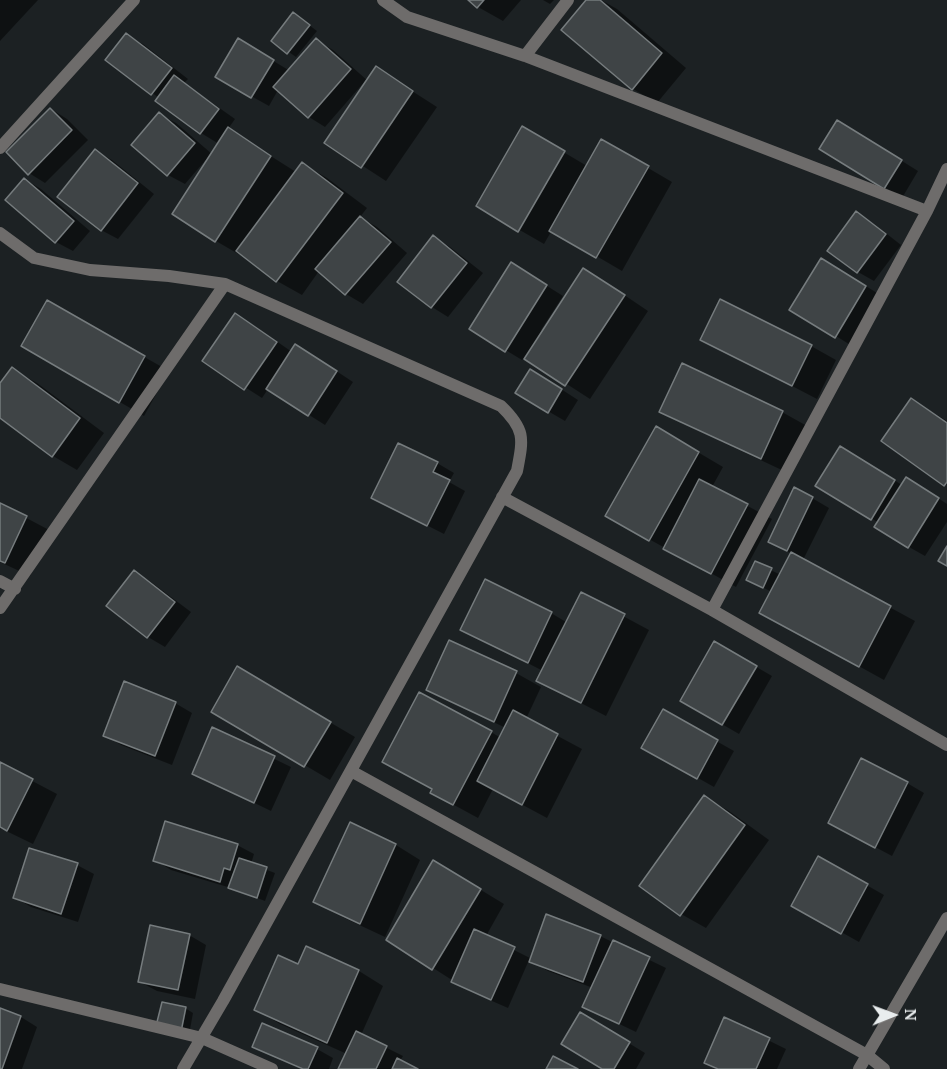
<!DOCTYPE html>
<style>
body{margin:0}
#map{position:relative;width:947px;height:1069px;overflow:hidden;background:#1c2123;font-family:"PT Serif",serif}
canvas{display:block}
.north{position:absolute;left:863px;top:985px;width:60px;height:60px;-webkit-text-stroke:4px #1c2123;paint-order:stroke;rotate:89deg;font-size:16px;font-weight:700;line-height:24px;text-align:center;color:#e9edee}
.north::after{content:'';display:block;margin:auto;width:21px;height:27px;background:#e9edee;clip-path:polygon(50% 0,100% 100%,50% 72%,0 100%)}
</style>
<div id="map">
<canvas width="947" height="1069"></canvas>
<div class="north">N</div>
</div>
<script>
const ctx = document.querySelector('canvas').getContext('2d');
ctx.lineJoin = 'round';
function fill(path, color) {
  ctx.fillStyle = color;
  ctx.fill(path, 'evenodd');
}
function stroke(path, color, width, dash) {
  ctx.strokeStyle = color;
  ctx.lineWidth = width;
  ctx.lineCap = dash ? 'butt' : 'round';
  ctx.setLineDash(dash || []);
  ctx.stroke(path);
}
fill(new Path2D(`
 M0,0H38L0,41Z
 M470,0H521L503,21L478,7Z
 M543,0H554L550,4Z
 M588,0H601L617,9L686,68L657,103L633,89Z
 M301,19L317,31L296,57L273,41Z
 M126,35L143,44L188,79L184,83L235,119L228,129L296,172L303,164L327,178L367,208L360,217L377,227L407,253L363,304L346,294L319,271L302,295L277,281L241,253L240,255L216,241L174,214L211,156L210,155L185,184L168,175L133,145L159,114L176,123L212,154L219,144L201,133L157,100L159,98L108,59Z
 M239,40L290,71L316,40L333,50L368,81L376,68L437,107L386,181L326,142L368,81L366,80L325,127L309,117L278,90L269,106L217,77Z
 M51,109L67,119L88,140L45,183L29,173Z
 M523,128L587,166L602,141L672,182L622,271L552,230L544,244L478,206Z
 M854,131L918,171L902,198L821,148Z
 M95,151L112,160L154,194L118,239L101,230Z
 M24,179L41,189L90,231L73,251L56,242L7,200Z
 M856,213L873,223L901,245L874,281L858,272Z
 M434,237L450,247L483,273L448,317L432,307L399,281Z
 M838,269L882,296L852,346L836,336Z
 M528,274L563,296L541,330L544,332L608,284L648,311L590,399L525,357L522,360L471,329Z
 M48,302L169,371L144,416L23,346Z
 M252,324L292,352L312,355L353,382L325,425L268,389L262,398L204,361Z
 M702,339L811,346L836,360L817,399Z
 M682,365L782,412L807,426L786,472L686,425L661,411Z
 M12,369L37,383L104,433L77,470L53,456L0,416V385Z
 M547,380L578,400L565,421L517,393Z
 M911,399L947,421V485L883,440Z
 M657,428L723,467L712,487L772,519L736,587L607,516Z
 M857,457L902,485L923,488L947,504V522L925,556L909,547L879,523L817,485Z
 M437,463L454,473L449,482L465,491L444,534L373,498Z
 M812,498L829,508L803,560L915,621L884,680L786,626L772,592L756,584V563L781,575L792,554L770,541Z
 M0,504L51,531L30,576L0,562Z
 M135,572L151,582L191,612L165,647L148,637L108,606Z
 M582,594L649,630L606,716L538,681L543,671L462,629L551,613L566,622Z
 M450,642L516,673L541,687L526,719L582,749L547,818L493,789L478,818L432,793L491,732L501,738L506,728L453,703L428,689Z
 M715,643L772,676L739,734L682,701Z
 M238,668L355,737L330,780L213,711Z
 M175,703L192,713L172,765L121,745L105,735Z
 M663,711L734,751L714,787L643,747Z
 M213,729L291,767L271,811L193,773Z
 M0,764L57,794L33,844L0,828Z
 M907,783L924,793L892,856L847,832Z
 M704,797L729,811L769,840L706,928L681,914L641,886Z
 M351,824L396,845L420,860L385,937L340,916L315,902Z
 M237,845L254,854L251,864L275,873L265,901L231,888L171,870L155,860Z
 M819,858L884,895L859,942L793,905Z
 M77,865L94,874L78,922L31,907L14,897Z
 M458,876L504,904L486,936L532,959L600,936L666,968L636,1032L584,1007L593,988L548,971L529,960L508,1008L469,991L388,939Z
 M189,935L206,945L195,999L157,991L140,982Z
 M307,948L359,971L383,986L361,1035L403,1056L400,1061L415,1069H340L347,1054L280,1024L256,1010L299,966Z
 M185,1008L193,1013L189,1035L166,1030Z
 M0,1009L21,1017L37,1027L22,1069H0Z
 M581,1014L645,1053L636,1069H605Z
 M725,1019L786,1049L777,1069H718L706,1062Z
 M254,1046L317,1049L333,1058L329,1069H301Z`), '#0007');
const building = new Path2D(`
 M468,0H484L477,8Z
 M586,0H600L662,53L632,90L561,30Z
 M293,12L310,25L287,54L271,41Z
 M126,33L172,68L151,95L105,60Z
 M238,38L274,60L251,98L215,77Z
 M316,38L351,69L308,118L273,87Z
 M376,66L413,91L361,168L324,143Z
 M174,75L219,109L200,134L155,101Z
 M50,108L72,130L28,175L6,152Z
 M159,112L195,143L167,176L131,145Z
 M837,120L902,160L884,189L819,149Z
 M522,126L565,151L518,232L476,206Z
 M228,127L271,156L215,242L172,214Z
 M601,139L649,166L596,258L549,231Z
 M95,149L138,183L101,231L57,197Z
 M302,162L343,193L276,282L236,251Z
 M24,178L74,221L55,243L5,200Z
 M856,211L886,234L857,273L827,251Z
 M360,216L391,242L345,295L315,269Z
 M433,235L467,263L431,308L397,282Z
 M821,258L866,286L835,338L789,310Z
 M511,262L547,285L505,352L469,329Z
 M583,268L625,295L565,386L524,359Z
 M720,299L812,345L792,386L700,340Z
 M47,300L145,356L119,403L21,346Z
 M235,313L277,342L244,390L202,361Z
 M295,344L337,371L308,416L266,389Z
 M682,363L783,411L761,459L659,412Z
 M12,367L80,418L52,457L0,418V383Z
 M530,369L562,389L548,413L515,393Z
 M911,398L947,423V482L944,486L881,441Z
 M656,426L699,452L649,541L605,516Z
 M398,443L438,462L433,472L450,480L427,526L371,498Z
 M840,446L895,480L871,520L815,486Z
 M906,477L939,498L908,548L874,527Z
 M699,479L748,504L711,574L663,549Z
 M794,487L813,497L787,551L768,542Z
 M0,503L27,516L5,563L0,561Z
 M947,546V566L938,561Z
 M791,552L891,606L859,667L759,613Z
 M755,561L772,568L763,588L746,580Z
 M134,570L175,602L147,638L106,606Z
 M485,579L552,612L528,663L460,630Z
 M581,592L625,614L581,703L536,681Z
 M449,640L517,671L494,722L426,690Z
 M714,641L757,666L722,725L680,701Z
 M237,666L331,722L304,767L211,712Z
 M124,681L176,702L155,756L103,736Z
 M419,692L492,731L453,805L430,793L432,789L382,762Z
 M663,709L718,740L697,779L641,748Z
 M513,710L558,734L522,805L477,781Z
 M212,727L275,756L254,803L192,774Z
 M861,758L908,782L875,848L828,823Z
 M0,762L33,779L7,831L0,827Z
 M704,795L745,825L680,916L639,886Z
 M165,821L238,844L230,870L224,868L220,882L153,861Z
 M350,822L396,844L360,924L313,902Z
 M29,848L78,863L61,914L13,898Z
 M818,856L868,884L841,934L791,906Z
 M239,858L267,867L257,898L228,888Z
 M433,860L481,889L432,970L386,940Z
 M546,914L601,935L583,982L529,962Z
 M150,925L190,934L178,990L138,982Z
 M474,929L515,947L491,1000L451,982Z
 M613,940L650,957L619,1024L582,1007Z
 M306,946L359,970L327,1043L254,1010L278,955L298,964Z
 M162,1002L186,1007L181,1032L156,1026Z
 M0,1008L21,1016L2,1069H0Z
 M580,1012L630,1042L614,1069H602L561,1044Z
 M724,1017L770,1038L756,1069H718L704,1063Z
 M262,1023L318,1047L308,1069H303L252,1047Z
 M356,1031L387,1046L376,1069H338Z
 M553,1056L578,1069H546Z
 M397,1058L418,1069H392Z`);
fill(building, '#3f4446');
stroke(building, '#767c7e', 1.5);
stroke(new Path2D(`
 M383,0L407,17L525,56L927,211
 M525,56L568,0
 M0,148L134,0
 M0,233L34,258L90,270L169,276L225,284L501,406C526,430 523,439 517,471L223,1001L183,1069
 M502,497L712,610L947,745
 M0,581L15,589
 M0,608L225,284
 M712,610L927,211L947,169
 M351,771L867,1055L884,1069
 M0,989L202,1038L272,1069
 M859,1069L947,918`), '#6e6c6b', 12);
</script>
